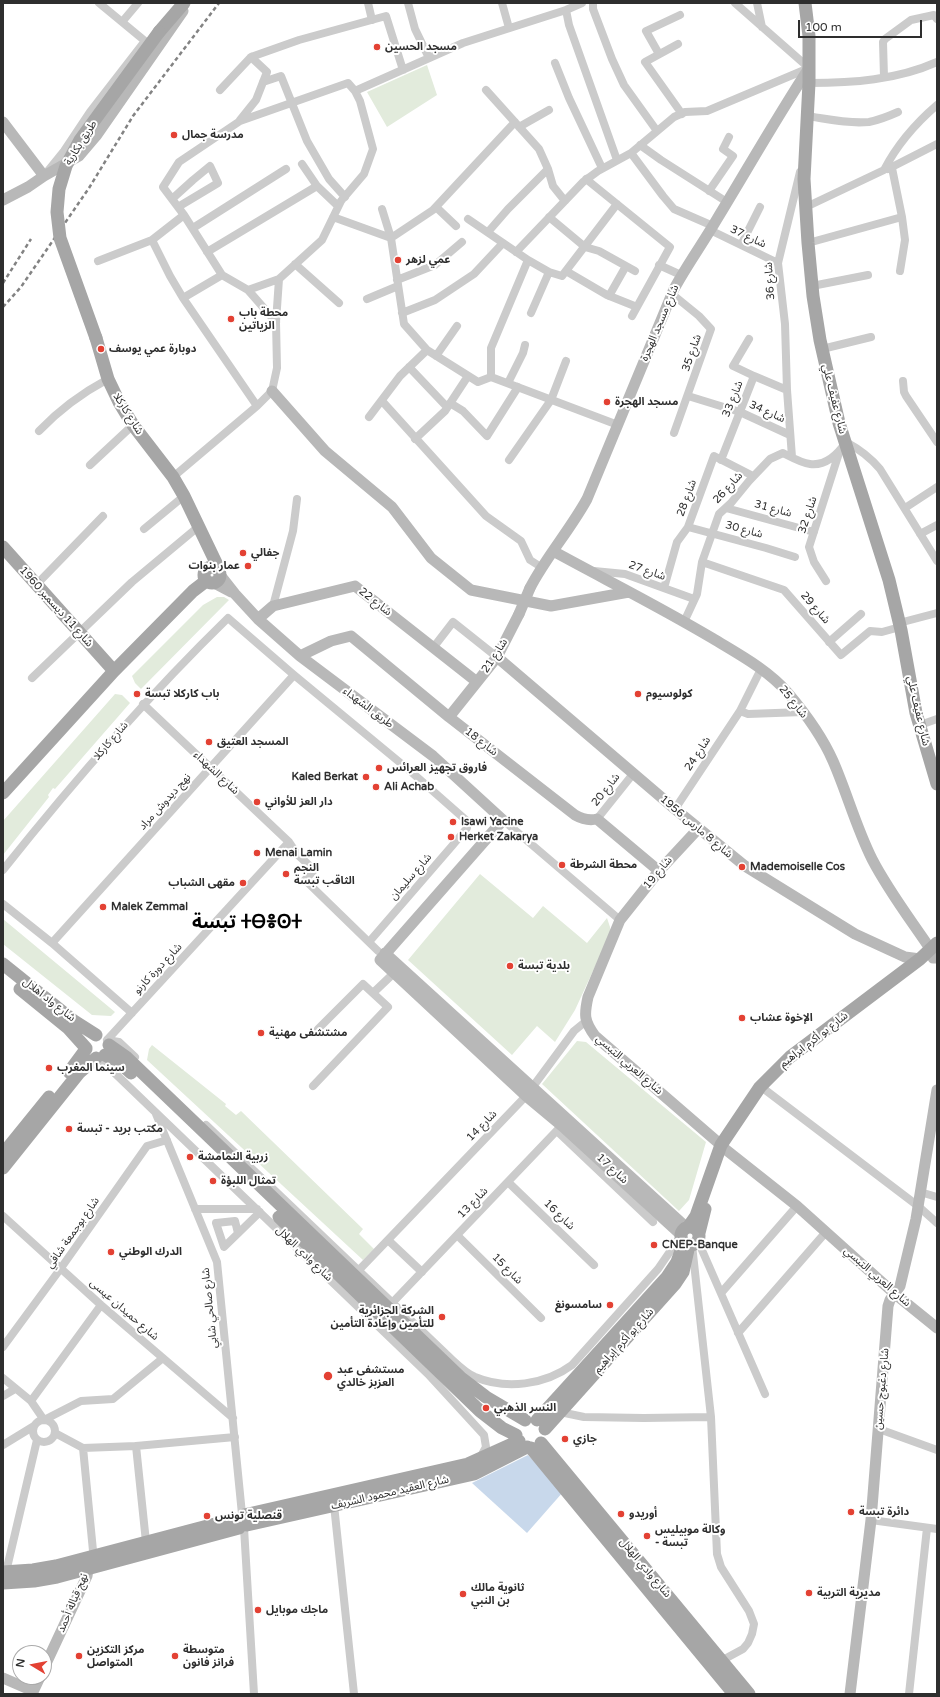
<!DOCTYPE html>
<meta charset="utf-8">
<style>
body{margin:0}
#map{position:relative;width:940px;height:1697px;overflow:hidden;background:#fff;font-family:"Varela Round",sans-serif}
canvas{display:block}
.frame{position:absolute;inset:0;border:4px solid #2e2e2e;pointer-events:none}
.north{position:absolute;left:12px;top:1645px;width:40px;height:40px;box-sizing:border-box;background:#fff;border:1px solid #ababab;border-radius:50%;rotate:280deg;font-size:11px;font-weight:700;line-height:16px;text-align:center;color:#2e2e2e}
.north::after{content:'';display:block;margin:auto;width:14px;height:18px;background:#e34133;clip-path:polygon(50% 0,100% 100%,50% 72%,0 100%)}
.scale{position:absolute;left:798px;top:20px;width:124px;height:18px;box-sizing:border-box;border:2px solid #2e2e2e;border-top:0;padding-left:5px;font-size:12px;line-height:14px;white-space:nowrap;color:#2e2e2e;-webkit-text-stroke:3px #fff;paint-order:stroke}
</style>
<div id="map">
<canvas width="940" height="1697"></canvas>
<div class="frame"></div>
<div class="north">N</div>
<div class="scale">100 m</div>
</div>
<script>
const ctx = document.querySelector('canvas').getContext('2d');
ctx.lineJoin = 'round';
function fill(path, color) {
  ctx.fillStyle = color;
  ctx.fill(path, 'evenodd');
}
function stroke(path, color, width, dash) {
  ctx.strokeStyle = color;
  ctx.lineWidth = width;
  ctx.lineCap = dash ? 'butt' : 'round';
  ctx.setLineDash(dash || []);
  ctx.stroke(path);
}
function label(font, color, halo, rows, align = 'center') {
  ctx.font = font + ' "Varela Round","Noto Sans Arabic","Noto Sans Tifinagh",sans-serif';
  ctx.lineWidth = 4;
  ctx.setLineDash([]);
  ctx.textBaseline = 'middle';
  ctx.strokeStyle = halo;
  ctx.fillStyle = color;
  for (const [text, x, y, turn = 0] of rows) {
    ctx.save();
    ctx.translate(x, y);
    ctx.rotate((+turn || 0) * Math.PI / 180);
    ctx.textAlign = isNaN(turn) ? turn : align;
    if (halo) ctx.strokeText(text, 0, 0);
    ctx.fillText(text, 0, 0);
    ctx.restore();
  }
}
fill(new Path2D(`
 M427,65L437,95L387,127L367,92Z
 M217,597H224L229,600L141,689L135,683L132,676L203,605Z
 M115,694L122,695L130,703L55,789L53,788L48,795L49,797L3,855V821Z
 M480,874L533,918L543,906L587,943L607,918L610,927V934L575,1010L555,1042L537,1026L512,1055L408,960Z
 M3,919L115,1012L111,1016L92,1015L3,944Z
 M577,1041L586,1042L706,1142L689,1200L679,1211L542,1084Z
 M152,1045L226,1104L225,1106L236,1115L241,1111L363,1229L359,1234L374,1249L363,1260L147,1060L149,1049Z`), '#e2ebdc');
fill(new Path2D(`
 M528,1455L563,1492L527,1533L472,1483Z`), '#c8d8eb');
stroke(new Path2D(`
 M368,3L372,20
 M408,3L415,29L429,58
 M502,3L509,28
 M593,3V9L612,59L624,85L657,131
 M757,3L762,27
 M566,10L569,25L617,160
 M122,22L138,3
 M678,44L645,62L682,114
 M659,54L646,31L680,15
 M251,57L299,40L386,16L403,70
 M555,63L569,98L602,168
 M884,77L883,42L885,39L911,20L934,15L937,19
 M263,82L281,76L307,141L329,179L345,197
 M809,83C852,83 897,80 937,62
 M220,90L251,57L267,72L256,100L240,120
 M486,90L539,149L548,169L553,186L565,201
 M807,116C827,119 848,124 869,122C879,120 889,116 898,112
 M519,127L549,110
 M640,145L661,160L727,202
 M631,153L663,196L674,209L713,226
 M302,164L317,186
 M892,168L902,217L905,240L900,271
 M888,169L937,144
 M47,172L64,151L90,112L145,41L99,3
 M586,179L670,247L632,316
 M709,191L733,156L723,149L729,137
 M172,199L193,180L210,166L218,183L178,207
 M436,207L456,226
 M806,207L884,170C897,145 916,123 937,105
 M382,209L391,238L404,324L427,350L478,382L491,377L618,425
 M333,217L391,238L433,210L515,122
 M549,217L585,247L599,251L635,271
 M468,219L528,260
 M193,228L286,169
 M710,230L778,263
 M488,232L508,209L548,169
 M808,243L902,217
 M741,245L760,207
 M207,252L317,186L338,206
 M516,252L583,182L598,171L631,153L674,117L685,112L707,111L809,68L735,3
 M98,261L152,240
 M295,264L339,303
 M659,265L681,275
 M566,271L607,295L637,307
 M222,275L184,215L163,187L179,162L240,121L348,83L355,91
 M397,280L435,265L462,242
 M812,286L868,275
 M248,290L279,279
 M672,294L699,316L711,329L674,433
 M609,296L626,266
 M183,298L170,276L152,240L184,215
 M367,299L398,286
 M402,313L435,300L474,274L503,243
 M531,313L549,272
 M749,339L733,366L754,376
 M822,349L871,337
 M436,356L457,326
 M409,367L447,407
 M491,377V348L528,260L549,272L562,276L617,204
 M903,381L904,392L906,396L937,442
 M508,383L523,353L525,345
 M787,390L785,324L778,263L800,172
 M688,396L740,412L790,435
 M382,401L486,516L521,541L530,560L541,567
 M450,403L463,411L487,436L518,387
 M257,406L183,298L222,275L248,290L276,322
 M369,417L400,376L427,350
 M39,431C60,409 82,393 108,379
 M415,439L445,411L468,376
 M509,460L551,400L566,361
 M721,460L754,376L787,390L792,457
 M90,465L133,425
 M173,477L257,406L272,391L277,368L276,322L279,279L322,240L341,201L364,174L373,149L360,101L355,91L463,43L566,10L582,3
 M726,508L814,532
 M905,508L937,487
 M688,527L766,548L795,557
 M144,529L184,496
 M920,534L937,525
 M702,562L784,590L841,655L870,631L882,632L900,627
 M594,571L625,574L694,599
 M826,581L814,562L809,547L839,453
 M37,584L103,516
 M664,588L677,542L688,527L714,456L753,476
 M273,606L293,531L297,499
 M684,622L697,594L702,562L719,514L731,503L749,481L770,459L783,453C791,457 801,463 810,464C826,466 838,454 846,442C859,449 870,457 880,469L937,561
 M899,623L937,613
 M829,642L861,614
 M433,648L453,622L497,657
 M761,669L740,711L748,714L803,712
 M32,678L132,582L198,527
 M143,704L289,842L297,854L314,870L305,880L378,951
 M920,725L937,719
 M675,809L740,711
 M597,819L633,774
 M503,820L620,920
 M3,870C73,782 147,697 228,618L294,675L409,770L467,821V828L452,846L369,942
 M3,904L52,943L132,1013
 M52,943L294,675
 M373,993L394,973
 M107,1040L119,1042L135,1057
 M107,1040L289,842
 M99,1058L428,1374L484,1435L486,1447L480,1458
 M313,1086L388,1007L363,984L318,1029
 M764,1089L918,1206L937,1223
 M156,1114L217,1262L242,1514
 M206,1125L446,1354C456,1363 464,1372 475,1377C506,1390 545,1385 572,1365L658,1269L680,1237
 M557,1131L653,1222
 M508,1182L594,1265
 M920,1192L937,1197
 M195,1209H257
 M3,1216L101,1305L233,1418
 M238,1233L235,1221L216,1223L224,1247L260,1212
 M457,1235L541,1318
 M388,1240L422,1272
 M698,1241L765,1394
 M692,1245L711,1417L717,1554L721,1567L749,1611L754,1624L752,1634L748,1643L743,1649L719,1662
 M359,1270L526,1096L574,1031L585,1022
 M721,1293L797,1206
 M393,1302L565,1122
 M738,1333L826,1232
 M3,1347L61,1268L147,1146L167,1140
 M3,1378L31,1401L44,1420L81,1401L113,1399L163,1358
 M3,1396L15,1389
 M31,1401L101,1305
 M560,1412L584,1417L644,1418L711,1417
 M33 1431a11 11 0 1 1 22 0a11 11 0 1 1-22 0Z
 M879,1429L937,1450
 M55,1433L83,1448L136,1446L235,1437
 M3,1445L34,1426
 M136,1446L146,1542
 M83,1448L94,1561
 M334,1505L354,1694
 M871,1520L937,1529
 M244,1528L254,1694
 M6,1572L37,1440
 M909,1694L927,1528`), '#cbcbcb', 8);
stroke(new Path2D(`
 M3,122L44,176L28,187L3,200
 M44,176L79,156L96,136L183,11
 M272,391L325,451L392,507L431,558L471,590L551,606L629,592
 M553,551C606,580 660,607 712,638C738,654 767,669 788,693C805,713 822,736 833,761C847,793 856,827 872,859C889,892 911,920 931,950
 M220,575L235,594L258,619L300,656L433,756L503,820L380,960L526,1096L562,1126L680,1234
 M214,583L231,592
 M530,588C546,557 570,530 587,499L674,289C687,265 703,243 717,219C748,168 777,117 809,68
 M258,619L273,606L355,586L477,682
 M300,656L331,641L351,636L449,717L575,815C582,819 588,821 597,819L659,871
 M497,657L675,809L745,866L855,934L905,957L920,959
 M449,717L497,657L519,614
 M698,829L659,871L620,920L588,997C584,1015 584,1021 595,1036L721,1145
 M385,953L686,1227
 M933,958H937
 M725,1149L797,1206L895,1294L937,1328
 M44,1668L87,1576L88,1569L86,1563
 M3,1678L33,1691
 M32,1694L40,1677
 M850,1694L871,1520L888,1306L890,1300L900,1286L916,1219L937,1090`), '#b8b8b8', 11);
stroke(new Path2D(`
 M805,3L809,36V83L804,179L808,243L813,296L820,340L839,423L889,580L901,630L916,713L937,784
 M159,32L184,3
 M96,338L108,379L119,402L133,425L173,477L184,496L219,569
 M3,547L114,671
 M204 575a8 8 0 1 1 16 0a8 8 0 1 1-16 0Z
 M3,793L114,671L193,591L206,581
 M3,964L74,1021L96,1035
 M20,989L68,1028L86,1048
 M109,1045L126,1057L461,1378L486,1397L525,1420
 M105,1055L120,1063L131,1073
 M69,1072L86,1049
 M3,1154L49,1097
 M3,1168L79,1073L96,1058
 M279,1217L480,1411L502,1428L516,1435
 M689,1226L696,1216L721,1145L760,1087L790,1057L920,959L937,943
 M681 1236a9 9 0 1 1 18 0a9 9 0 1 1-18 0Z
 M699,1233L705,1209
 M537,1420L667,1277L677,1262L682,1248
 M545,1429L675,1284L683,1272L689,1245
 M541,1443L749,1694
 M531,1448L734,1694
 M244,1515L468,1464L519,1441
 M247,1525L474,1474L527,1447
 M3,1572L33,1570L56,1566L234,1519
 M3,1583L34,1581L57,1577L239,1528`), '#a6a6a6', 13);
stroke(new Path2D(`
 M3,283L31,239
 M3,307L21,287L89,188L133,116L219,3`), '#838383', 2.5, [4, 3]);
stroke(new Path2D(`
 M519,614L530,588`), '#b8b8b8', 11);
stroke(new Path2D(`
 M96,338L60,238L57,212L59,189L66,166L80,140L159,32`), '#a6a6a6', 13);
for (const [x, y, r, color] of [
 [377,47,4,"#e34133"],
 [174,135,4,"#e34133"],
 [398,260,4,"#e34133"],
 [231,319,4,"#e34133"],
 [101,349,4,"#e34133"],
 [607,402,4,"#e34133"],
 [243,553,4,"#e34133"],
 [248,566,4,"#e34133"],
 [137,694,4,"#e34133"],
 [638,694,4,"#e34133"],
 [209,742,4,"#e34133"],
 [379,768,4,"#e34133"],
 [366,777,4,"#e34133"],
 [376,787,4,"#e34133"],
 [257,802,4,"#e34133"],
 [453,822,4,"#e34133"],
 [451,837,4,"#e34133"],
 [257,853,4,"#e34133"],
 [562,865,4,"#e34133"],
 [742,867,4,"#e34133"],
 [286,874,4,"#e34133"],
 [243,883,4,"#e34133"],
 [103,907,4,"#e34133"],
 [510,966,4,"#e34133"],
 [742,1018,4,"#e34133"],
 [261,1033,4,"#e34133"],
 [49,1068,4,"#e34133"],
 [69,1129,4,"#e34133"],
 [190,1157,4,"#e34133"],
 [213,1181,4,"#e34133"],
 [654,1245,4,"#e34133"],
 [111,1252,4,"#e34133"],
 [610,1305,4,"#e34133"],
 [442,1317,4,"#e34133"],
 [328,1376,5,"#e34133"],
 [486,1408,4,"#e34133"],
 [565,1439,4,"#e34133"],
 [851,1512,4,"#e34133"],
 [621,1514,4,"#e34133"],
 [207,1516,4,"#e34133"],
 [647,1536,4,"#e34133"],
 [809,1593,4,"#e34133"],
 [463,1594,4,"#e34133"],
 [258,1610,4,"#e34133"],
 [79,1656,4,"#e34133"],
 [175,1656,4,"#e34133"]
]) {
  const dot = new Path2D();
  dot.arc(x, y, r, 0, 2 * Math.PI);
  ctx.fillStyle = color;
  ctx.fill(dot);
  stroke(dot, '#fff', 1.5);
}
label('bold 11px', '#2e2e2e', '#fff', [
 ["مسجد الحسين",385,47],
 ["مدرسة جمال",182,135],
 ["عمي لزهر",406,260],
 ["محطة باب",239,313],
 ["الزياتين",239,326],
 ["دوبارة عمي يوسف",109,349],
 ["مسجد الهجرة",615,402],
 ["جفالي",251,553],
 ["عمار بنوات",240,566,"right"],
 ["باب كاركلا تبسة",145,694],
 ["كولوسيوم",646,694],
 ["المسجد العتيق",217,742],
 ["فاروق تجهيز العرائس",387,768],
 ["Kaled Berkat",358,777,"right"],
 ["Ali Achab",384,787],
 ["دار العز للأواني",265,802],
 ["Isawi Yacine",461,822],
 ["Herket Zakarya",459,837],
 ["Menai Lamin",265,853],
 ["محطة الشرطة",570,865],
 ["Mademoiselle Cos",750,867],
 ["النجم",294,868],
 ["الثاقب تبسة",294,881],
 ["مقهى الشباب",235,883,"right"],
 ["Malek Zemmal",111,907],
 ["بلدية تبسة",518,966],
 ["الإخوة عشاب",750,1018],
 ["مشتشفى مهنية",269,1033],
 ["سينما المغرب",57,1068],
 ["مكتب بريد - تبسة",77,1129],
 ["زربية النمامشة",198,1157],
 ["تمثال اللبؤة",221,1181],
 ["CNEP-Banque",662,1245],
 ["الدرك الوطني",119,1252],
 ["سامسونغ",602,1305,"right"],
 ["الشركة الجزائرية",434,1311,"right"],
 ["للتأمين وإعادة التأمين",434,1324,"right"],
 ["مستشفى عبد",337,1370],
 ["العزبز خالدي",337,1383],
 ["النسر الذهبي",494,1408],
 ["جازي",573,1439],
 ["دائرة تبسة",859,1512],
 ["أوريدو",629,1514],
 ["قنصلية تونس",215,1516],
 ["وكالة موبيليس",655,1530],
 ["- تبسة",655,1543],
 ["ثانوية مالك",471,1588],
 ["بن النبي",471,1601],
 ["مديرية التربية",817,1593],
 ["ماجك موبايل",266,1610],
 ["مركز التكزين",87,1650],
 ["المتواصل",87,1663],
 ["متوسطة",183,1650],
 ["فرانز فانون",183,1663]
], 'left');
label('11px', '#2e2e2e', '#fff', [
 ["طريق بكارية",81,143,-58],
 ["شارع 37",748,237,25],
 ["شارع 36",770,281,-94],
 ["شارع مسجد الهجرة",660,323,-67],
 ["شارع 35",692,353,-71],
 ["شارع 33",733,399,-68],
 ["شارع عفيف علي",834,399,76],
 ["شارع 34",767,412,24],
 ["شارع كاركلا",128,414,58],
 ["شارع 26",728,488,-48],
 ["شارع 28",687,498,-70],
 ["شارع 31",773,509,15],
 ["شارع 32",808,515,-72],
 ["شارع 30",744,530,15],
 ["شارع 27",647,571,19],
 ["شارع 22",375,602,38],
 ["شارع 11 ديسمبر 1960",56,607,48],
 ["شارع 29",815,608,49],
 ["شارع 21",495,656,-57],
 ["شارع 25",793,702,51],
 ["طريق الشهداء",368,708,37],
 ["شارع عفيف علي",918,711,77],
 ["شارع كاركلا",111,741,-49],
 ["شارع 18",481,742,38],
 ["شارع 24",698,754,-57],
 ["شارع الشهداء",216,773,43],
 ["شارع 20",606,790,-52],
 ["نهج ديدوش مراد",165,802,-48],
 ["شارع 8 مارس 1956",696,827,40],
 ["شارع 19",658,873,-50],
 ["شارع سليمان",411,877,-49],
 ["شارع دورة كارنو",158,969,-47],
 ["شارع واد اهلال",49,1000,38],
 ["شارع بو أكرم ابراهيم",814,1040,-38],
 ["شارع العربي التبسي",629,1065,41],
 ["شارع 14",482,1126,-46],
 ["شارع 17",612,1169,43],
 ["شارع 13",473,1203,-46],
 ["شارع 16",559,1215,44],
 ["شارع بوجمعة شافي",73,1233,-55],
 ["شارع وادي الهلال",304,1254,44],
 ["شارع 15",507,1269,45],
 ["شارع العربي التبسي",877,1277,41],
 ["شارع صالحي شابي",210,1308,-96],
 ["شارع حميدان عيسى",124,1310,41],
 ["شارع بو أكرم إبراهيم",624,1341,-48],
 ["شارع دغبوج حسين",882,1389,-85],
 ["شارع العقيد محمود الشريف",390,1493,-13],
 ["شارع وادي الهلال",645,1568,50],
 ["نهج قبالة أحمد",73,1603,-67]
]);
label('bold 19px', '#000', '#fff', [
 ["تبسة ⵜⴱⴻⵙⵜ",247,923]
]);
</script>
